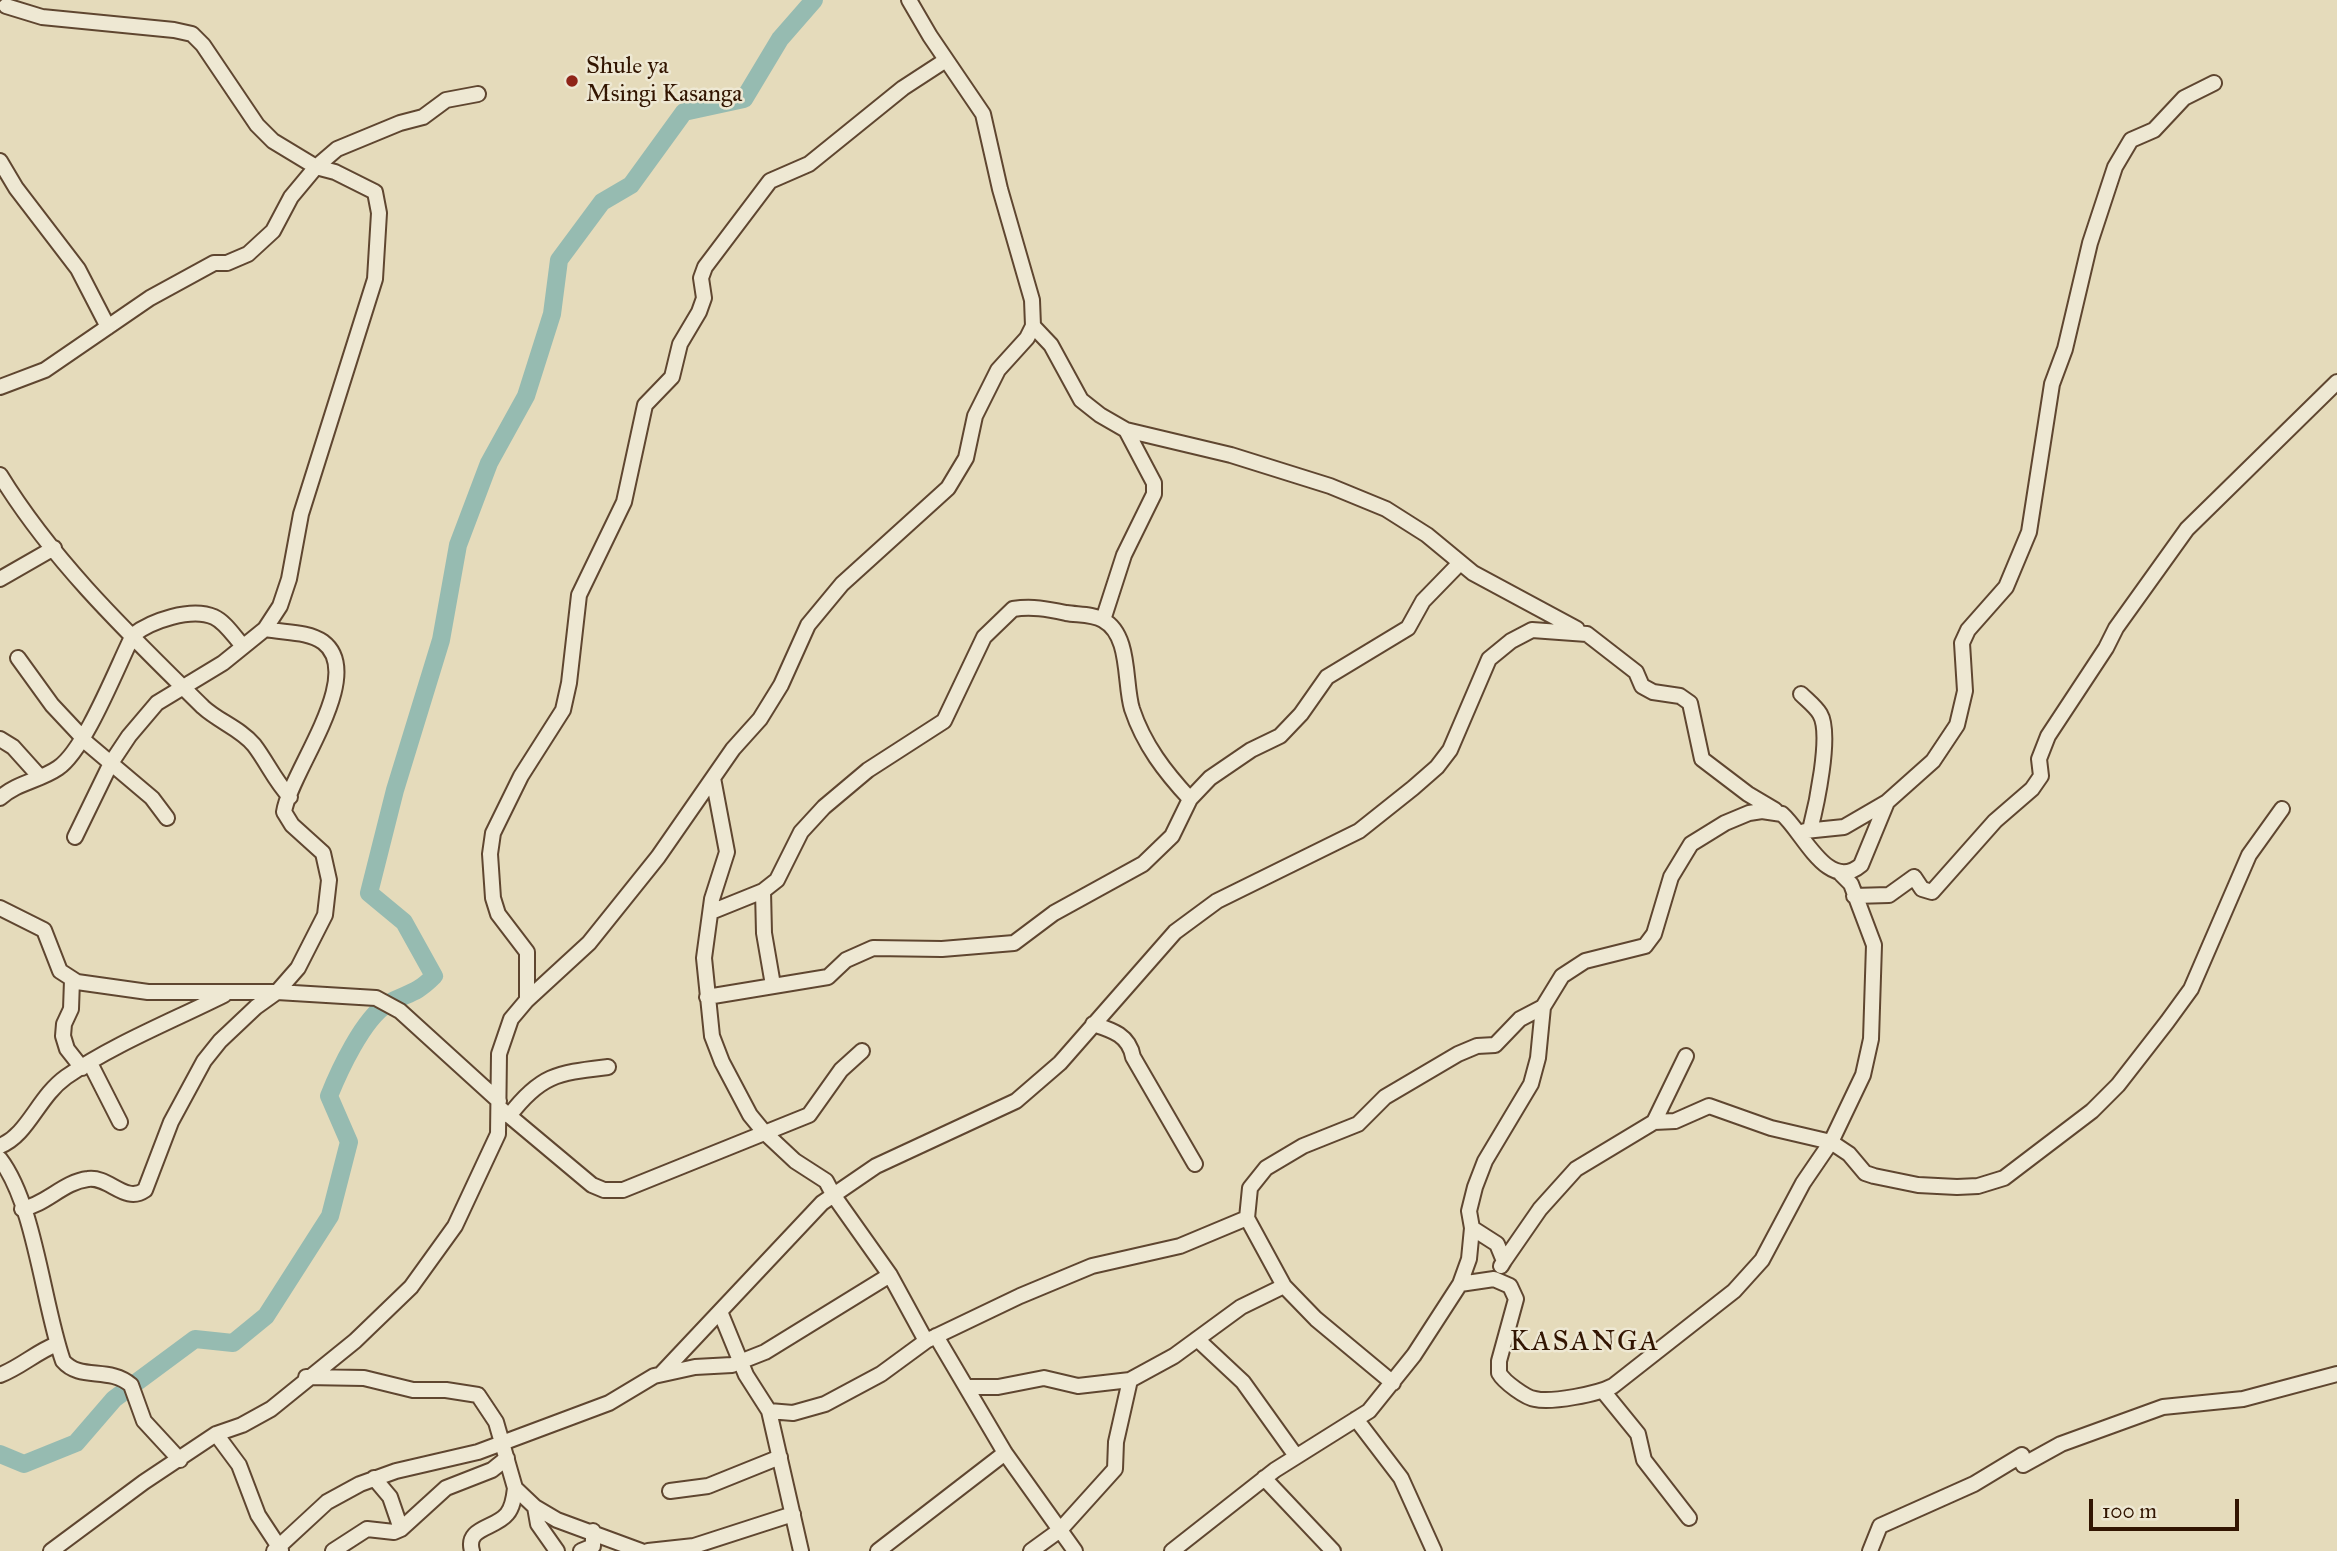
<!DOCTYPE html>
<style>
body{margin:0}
#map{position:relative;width:2337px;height:1551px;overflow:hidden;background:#e5dbbb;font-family:"IM FELL Great Primer",serif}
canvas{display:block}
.scale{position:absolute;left:2089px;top:1499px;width:150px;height:32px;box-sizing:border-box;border:4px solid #321501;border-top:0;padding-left:9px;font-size:21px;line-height:24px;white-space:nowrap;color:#321501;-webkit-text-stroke:5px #eee8d3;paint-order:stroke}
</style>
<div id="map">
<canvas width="2337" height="1551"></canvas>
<div class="scale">100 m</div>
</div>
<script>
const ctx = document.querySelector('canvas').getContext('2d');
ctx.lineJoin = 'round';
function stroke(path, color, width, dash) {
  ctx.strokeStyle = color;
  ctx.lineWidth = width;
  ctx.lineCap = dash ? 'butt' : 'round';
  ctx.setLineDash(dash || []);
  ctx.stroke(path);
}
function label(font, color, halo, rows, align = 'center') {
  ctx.font = font + ' "IM FELL Great Primer",serif';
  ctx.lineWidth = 5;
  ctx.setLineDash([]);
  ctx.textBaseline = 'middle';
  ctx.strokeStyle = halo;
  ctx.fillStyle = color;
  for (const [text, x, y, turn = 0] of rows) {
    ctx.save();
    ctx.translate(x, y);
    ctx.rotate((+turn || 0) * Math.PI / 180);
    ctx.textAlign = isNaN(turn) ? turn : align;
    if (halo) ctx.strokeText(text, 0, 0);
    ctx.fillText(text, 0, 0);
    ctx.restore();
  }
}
stroke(new Path2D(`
 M0,1454L24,1464L76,1443L114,1399L195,1339L233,1343L266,1316L330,1216L349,1142L329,1096C339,1071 363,1019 387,1004C408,992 414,996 434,976L404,922L369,893L395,790L441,640L458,545L489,463L526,396L552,314L559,260L602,202L631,185L684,112L744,99L780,39L814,0`), '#96bbb1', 18);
const minor = new Path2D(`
 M6,6L42,17L174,30L192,34L203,45L257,125L273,141L316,167L335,172L375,192L379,213L375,279L301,514L289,579L280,606L265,629L223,663L157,703L129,736L111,763L75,837
 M0,161L16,188L78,269L108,327
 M1033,326L1051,345L1081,400L1100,415L1126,430L1231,455L1330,486L1386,509L1427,535L1473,573L1577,629
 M0,387L45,370L150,298L214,263H227L248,254L273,231L291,197L316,167L337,149L400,123L423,117L446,100L478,94
 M0,475C54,563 130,635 203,707C218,721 241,729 254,745C267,762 275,781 290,797
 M0,579L54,548
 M1103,620L1124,555L1154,494V483L1126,430
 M18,658L52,705L82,737
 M1801,694C1807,700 1816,707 1820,714C1832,734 1816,807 1810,830
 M81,738L152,798L167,818
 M0,739L13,747L40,777
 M713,778L727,852L712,899L704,958L712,1036L722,1062L750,1115L764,1132L795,1161L826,1181L834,1196L890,1275L926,1341
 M0,798C18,782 39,781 58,768C85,750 117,667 133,635C151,621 191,607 214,617C225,622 234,636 242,645
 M1805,831L1844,827L1887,802
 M763,891L764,933L773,985
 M1854,896L1889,895L1914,877L1922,889L1932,892L1995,821L2032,789L2041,776L2039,759L2048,736L2106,648L2116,628L2187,529L2337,382
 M0,908L44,930L60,971L77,982L148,992H277L376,998L400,1011L499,1101
 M711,912L763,891L777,880L801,832L824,807L868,770L944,721L984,637L1013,609C1032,606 1047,609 1066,613C1078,615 1093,614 1103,620C1131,635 1124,683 1132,709C1144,745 1165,772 1190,799
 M72,980L71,1009L64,1024L63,1036L67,1049L82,1068
 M707,997L828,977L846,960L873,948L942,949L1014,943L1054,913L1143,864L1172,836L1190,799L1210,778L1251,750L1280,736L1301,714L1327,677L1408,628L1423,601L1459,564
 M527,1000V952L498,914L493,898L490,854L493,833L521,776L563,710L569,683L579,595L624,502L645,405L672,377L680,344L699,312L704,298L701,278L705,267L770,181L809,164L903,88L946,60
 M1093,1024C1112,1030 1129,1035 1133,1057L1195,1164
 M90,1063L120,1122
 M500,1108L592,1185L604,1190H623L809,1115L841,1070L862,1051
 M509,1116C541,1074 558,1073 608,1067
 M1654,1122L1675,1121L1709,1106L1771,1128L1831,1142L1849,1154L1865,1173L1874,1176L1918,1185L1957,1187L1978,1186L2004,1178L2092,1111L2118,1085L2167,1022L2191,989L2249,855L2282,809
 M0,1146C28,1135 38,1097 66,1077C114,1044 172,1021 224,995
 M0,1159C35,1205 43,1304 63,1361C80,1381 109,1366 131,1385L144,1421L180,1460
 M22,1209C47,1204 63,1182 88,1179C109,1176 125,1204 145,1190L171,1122L204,1061L220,1041L256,1007L277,992L298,968L325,915L329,880L323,853L292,825L284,812C290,772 367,675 323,642C307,631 284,633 265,629
 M1472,1228L1497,1244L1504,1261L1501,1266
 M1504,1261L1540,1209L1576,1169L1654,1122L1686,1056
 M1460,1284L1494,1279L1510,1286L1516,1299L1499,1361V1373C1504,1382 1526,1398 1535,1399C1551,1403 1598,1394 1613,1386L1734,1291L1762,1260L1803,1183L1831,1142L1863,1075L1871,1039L1874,945L1851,884L1841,874
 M721,1314L746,1375L769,1411L793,1413L825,1404L881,1374L926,1341L1020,1296L1092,1266L1180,1246L1247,1218
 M936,1336L1005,1453L1075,1551
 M1197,1339L1243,1382L1296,1456
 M661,1374L822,1203L876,1166L1016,1101L1060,1063L1175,932L1217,901L1359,831L1413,788L1437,767L1450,750L1489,659L1511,641L1532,630L1587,634L1636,672L1642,686L1653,692L1680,696L1690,703L1702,759L1748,794L1775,810
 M0,1375C21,1367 36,1352 57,1344
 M306,1377L364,1378L413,1390H446L478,1395L496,1422L515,1488L535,1507L557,1520L641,1551
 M1393,1383L1316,1319L1284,1286L1247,1218L1250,1188L1266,1168L1303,1146L1358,1124L1385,1097L1458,1054L1477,1046L1495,1045L1520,1019L1543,1007
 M969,1387H998L1044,1378L1078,1386L1130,1380L1174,1356L1241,1307L1284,1286
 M1603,1391L1638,1434L1644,1460L1689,1518
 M769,1411L801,1551
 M1356,1419L1401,1478L1434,1551
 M216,1434L239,1465L258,1515L281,1550
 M374,1478L390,1497L401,1529
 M1264,1478L1333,1551
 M670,1491L708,1486L780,1457
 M535,1507L538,1524L557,1551
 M51,1551L144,1482L216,1434L242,1425L271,1409L355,1341L411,1287L455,1226L498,1134L499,1054L511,1019L527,1000L589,943L658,857L733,749L760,719L781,685L808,625L842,584L948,488L966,458L975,416L998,370L1027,338L1033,326L1032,300L1000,189L983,114L930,36L909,0
 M274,1551L327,1502L360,1484L396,1471L478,1452L609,1403L654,1376L695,1367L732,1365L765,1352L890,1275
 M333,1551L367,1529L394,1532L401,1529L446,1488L492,1470L507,1458
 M472,1551C465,1527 495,1529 507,1514C513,1507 514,1497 515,1488
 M581,1551L593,1546V1531
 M648,1551L694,1546L793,1514
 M878,1551L1005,1453
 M1031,1551L1060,1530L1115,1469L1116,1442L1130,1380
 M1172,1551L1275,1470L1369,1411L1414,1355L1460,1284L1469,1259L1472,1228L1469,1211L1475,1187L1485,1161L1531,1084L1538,1058L1543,1007L1562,976L1585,961L1645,946L1654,934L1671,877L1691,844L1725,823L1749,813L1762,811L1782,814C1803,832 1828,893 1861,865L1887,802L1933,761L1957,725L1965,691L1962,643L1968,630L2006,587L2029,532L2052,384L2065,349L2090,243L2115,167L2131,140L2154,130L2184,98L2214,83
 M1870,1551L1880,1526L1974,1484L2022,1455L2023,1465L2061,1444L2163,1407L2243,1399L2337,1374`);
stroke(minor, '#5f4630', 18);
stroke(minor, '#eee8d3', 14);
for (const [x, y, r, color] of [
 [572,81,7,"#8f2418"]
]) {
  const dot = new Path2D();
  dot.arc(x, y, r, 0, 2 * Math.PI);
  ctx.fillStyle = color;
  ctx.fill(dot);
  stroke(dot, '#eee8d3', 2.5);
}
label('24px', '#321501', '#eee8d3', [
 ["Shule ya",586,67],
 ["Msingi Kasanga",586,95]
], 'left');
ctx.letterSpacing = '2px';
label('28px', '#321501', '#eee8d3', [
 ["KASANGA",1585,1343]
]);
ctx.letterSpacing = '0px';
</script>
